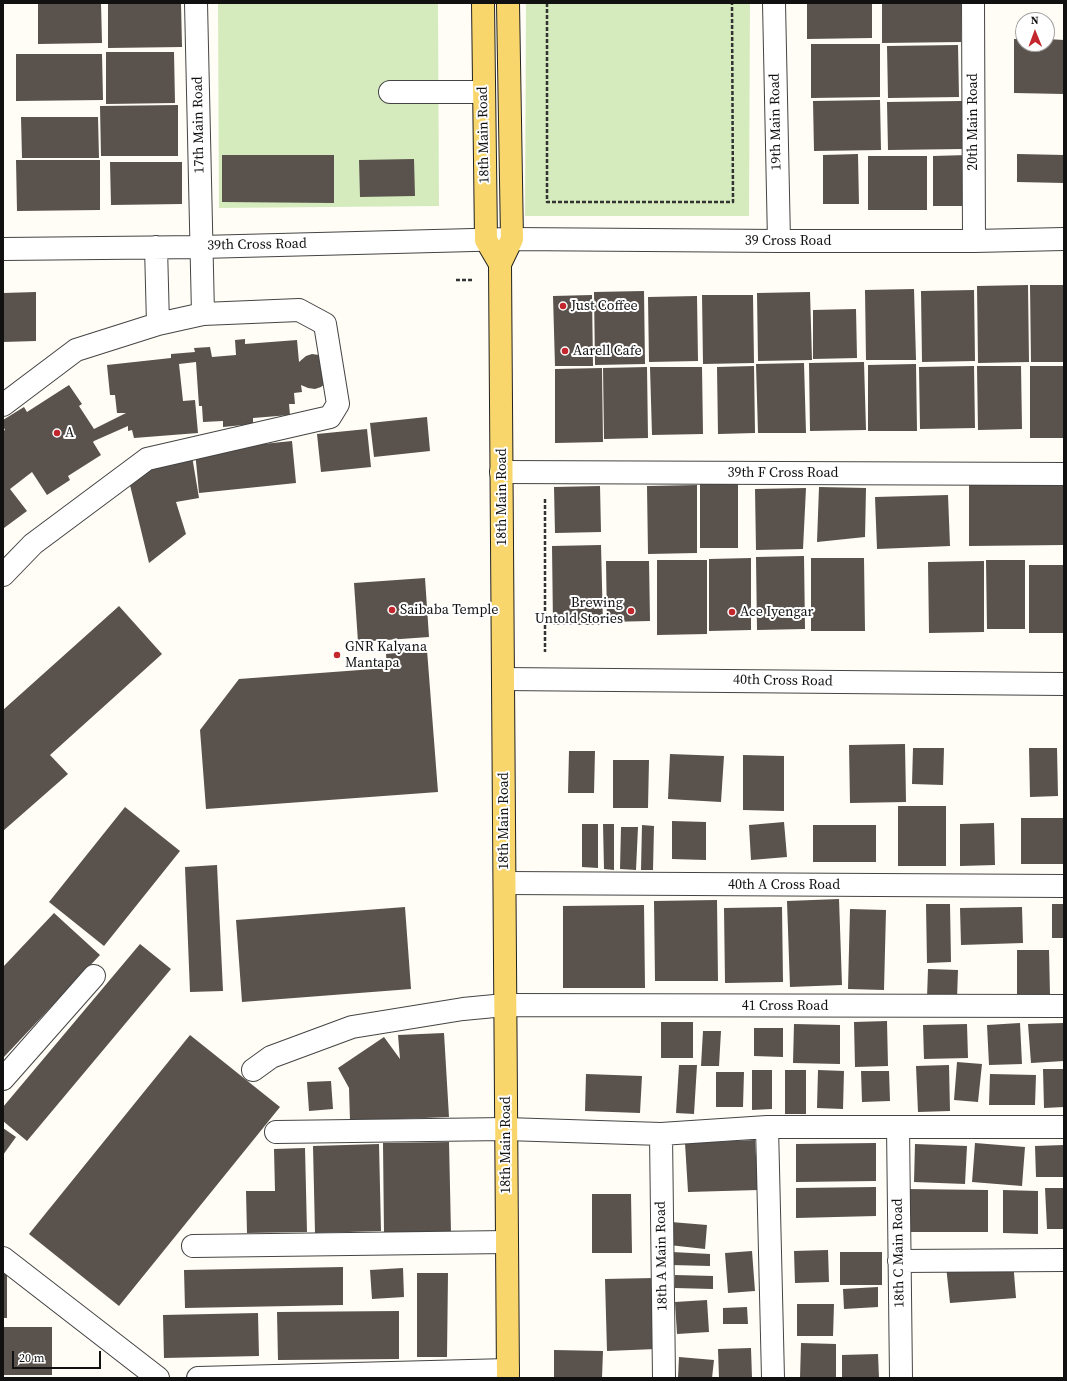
<!DOCTYPE html>
<style>
body{margin:0}
#map{position:relative;width:1067px;height:1381px;overflow:hidden;background:#fffdf5;font-family:"Source Serif 4",serif}
canvas{display:block}
.frame{position:absolute;inset:0;border:4px solid #111;pointer-events:none}
.north{position:absolute;left:1015px;top:12px;width:40px;height:40px;box-sizing:border-box;background:#fff;border:1px solid #a0a0a0;border-radius:50%;rotate:359deg;font-size:11px;font-weight:700;line-height:16px;text-align:center;color:#111}
.north::after{content:'';display:block;margin:auto;width:14px;height:18px;background:#c4262e;clip-path:polygon(50% 0,100% 100%,50% 72%,0 100%)}
.scale{position:absolute;left:12px;top:1351px;width:89px;height:18px;box-sizing:border-box;border:2px solid #111;border-top:0;padding-left:5px;font-size:12px;line-height:14px;white-space:nowrap;color:#111;-webkit-text-stroke:3px #fff;paint-order:stroke}
</style>
<div id="map">
<canvas width="1067" height="1381"></canvas>
<div class="frame"></div>
<div class="north">N</div>
<div class="scale">20 m</div>
</div>
<script>
const ctx = document.querySelector('canvas').getContext('2d');
ctx.lineJoin = 'round';
function fill(path, color) {
  ctx.fillStyle = color;
  ctx.fill(path, 'evenodd');
}
function stroke(path, color, width, dash) {
  ctx.strokeStyle = color;
  ctx.lineWidth = width;
  ctx.lineCap = dash ? 'butt' : 'round';
  ctx.setLineDash(dash || []);
  ctx.stroke(path);
}
function label(font, color, halo, rows, align = 'center') {
  ctx.font = font + ' "Source Serif 4",serif';
  ctx.lineWidth = 4;
  ctx.setLineDash([]);
  ctx.textBaseline = 'middle';
  ctx.strokeStyle = halo;
  ctx.fillStyle = color;
  for (const [text, x, y, turn = 0] of rows) {
    ctx.save();
    ctx.translate(x, y);
    ctx.rotate((+turn || 0) * Math.PI / 180);
    ctx.textAlign = isNaN(turn) ? turn : align;
    if (halo) ctx.strokeText(text, 0, 0);
    ctx.fillText(text, 0, 0);
    ctx.restore();
  }
}
fill(new Path2D(`
 M218,3H438L439,206L219,208Z
 M526,3H750L749,216H525Z`), '#d5ebbd');
fill(new Path2D(`
 M38,3H101L102,43L38,44Z
 M108,3H181L182,47L108,48Z
 M807,3H872V38L807,39Z
 M882,3H961V42L882,43Z
 M1014,39H1023V44H1047V39L1064,40V94L1014,93Z
 M811,44H880V97L811,98Z
 M958,45L959,97L888,98L887,46Z
 M106,52H174L175,103L106,104Z
 M16,54H102L103,100L16,101Z
 M880,100L881,150L814,151L813,101Z
 M962,101V149L888,150L887,102Z
 M178,105V156H101L100,106Z
 M21,117H98L99,158H22Z
 M858,154L859,204H823V155Z
 M1017,154L1064,155V183L1017,182Z
 M222,155H334V203L222,202Z
 M968,155L969,206H933V156Z
 M868,156H927V210H868Z
 M414,159L415,196L360,197L359,160Z
 M16,160H100V210L17,211Z
 M110,162H182V204L111,205Z
 M1028,285L1029,362L978,363L977,286Z
 M1030,285H1064V362H1031Z
 M914,289L916,360H866L865,290Z
 M974,290L975,361L922,362L921,291Z
 M644,291L645,364L595,365L594,292Z
 M36,292V341L3,342V293Z
 M810,292L812,360L758,361L757,293Z
 M592,295L593,366H555L553,296Z
 M702,295H753L754,363L703,364Z
 M697,296L698,361L649,362L648,297Z
 M856,309L857,358L813,359V310Z
 M245,339V344L297,340L299,362L306,356L312,354L319,355L325,358L326,383L321,387L315,389L308,388L301,385L302,392L294,393L295,404H289L290,415L253,418V424L223,427V421L203,422L202,406H199L196,362L179,364L183,401L195,400L198,433L134,438L132,430L128,431V426L94,441L93,442L101,455L68,476L70,480L47,495L32,472L10,489L27,511L4,528L3,527V431L5,430L3,426V420L24,407L27,412L69,385L82,404L79,406L94,429L126,413H117L115,395H110L107,365L171,358V354L195,352L194,348L210,347L212,357L236,355L235,340Z
 M864,362L866,430L810,431L809,363Z
 M804,363L806,433H758L756,364Z
 M916,364L917,431H868V365Z
 M754,366L755,433L718,434L717,367Z
 M974,366L975,428L920,429L919,367Z
 M977,366H1021L1022,429L978,430Z
 M1030,366H1064V438H1030Z
 M647,367L648,438L604,439L603,368Z
 M650,367H702L703,434L652,435Z
 M602,368L603,442L555,443V369Z
 M427,417L430,451L374,457L370,423Z
 M367,429L371,467L321,472L317,434Z
 M292,441L296,483L199,493L195,451Z
 M192,456L199,498L176,502L186,534L149,563L129,481L161,461Z
 M700,483H738V548H700Z
 M1064,483V545L969,546V484Z
 M697,485V553L648,554L647,486Z
 M600,486L601,532L555,533L554,487Z
 M819,487L866,488L865,537L817,542Z
 M806,488L803,549L756,550L755,489Z
 M948,495L950,546L877,549L875,497Z
 M601,545L603,625H553L552,546Z
 M804,556L805,629L757,630L756,557Z
 M751,558V630L709,631V559Z
 M811,558H864L865,631H811Z
 M657,560H707V634L657,635Z
 M986,560H1025V629H987Z
 M606,561H649L650,621L607,622Z
 M984,561V632L929,633L928,562Z
 M1029,565H1064V633H1029Z
 M425,578L429,637L358,642L354,583Z
 M119,606L162,654L50,755L68,774L3,831V710Z
 M427,650L438,792L206,809L200,730L239,679L387,668L386,654Z
 M905,744L906,802L850,803L849,745Z
 M913,748H944L943,785L912,784Z
 M1029,748H1057L1058,796L1030,797Z
 M569,751H595L594,793H568Z
 M670,754L724,756L721,802L668,799Z
 M743,755L784,756V811L743,810Z
 M613,760H649L648,808H613Z
 M898,806H946V866H898Z
 M125,807L180,851L104,946L49,902Z
 M1021,818H1064V864H1021Z
 M672,821L706,822V860L672,859Z
 M784,822L787,857L751,860L749,825Z
 M994,823L995,865L960,866V824Z
 M582,824H598V868L582,867Z
 M603,824H614V870L604,869Z
 M642,825L654,826L653,870H641Z
 M813,825H876V862H813Z
 M621,827H638L636,870L620,869Z
 M217,865L223,991L190,992L185,867Z
 M839,899L842,985L790,987L787,901Z
 M717,900L718,981H655L654,901Z
 M926,904H950L951,962L927,963Z
 M1052,904H1064V938H1052Z
 M644,905L645,988H563V906Z
 M405,907L411,989L242,1002L236,920Z
 M782,907L783,982L725,983L724,908Z
 M1022,907L1023,943L961,945L960,908Z
 M850,909L886,910L884,990L848,989Z
 M54,913L100,955L3,1058V967Z
 M140,944L171,969L27,1141L3,1121V1107Z
 M1017,950H1049L1050,995H1017Z
 M928,969L958,970L957,999L927,998Z
 M887,1021L888,1066L855,1067L854,1022Z
 M661,1022H693V1058H661Z
 M1020,1023L1022,1064L989,1065L987,1025Z
 M1064,1023V1061L1031,1063L1028,1024Z
 M794,1024L840,1025V1064L793,1063Z
 M967,1024L968,1058L924,1059L923,1025Z
 M754,1028H783V1057L754,1056Z
 M703,1031H721L719,1066H701Z
 M444,1033L449,1117L350,1121L349,1088L338,1068L384,1037L400,1059L398,1035Z
 M190,1035L280,1107L119,1306L29,1234Z
 M957,1062L982,1064L978,1102L954,1100Z
 M679,1065H697L694,1114L676,1113Z
 M949,1065L950,1111L918,1112L916,1066Z
 M1043,1069H1064V1107L1044,1108Z
 M752,1070H772V1109L752,1110Z
 M785,1070H806V1114H785Z
 M818,1070L844,1071L843,1109L817,1108Z
 M861,1071H889L890,1101L862,1102Z
 M716,1072H744L743,1107H716Z
 M586,1074L642,1076L640,1113L585,1111Z
 M990,1074L1036,1075L1035,1105H989Z
 M331,1081L333,1109L309,1111L307,1082Z
 M3,1128L16,1137L3,1155Z
 M755,1140L758,1190L688,1192L685,1143Z
 M449,1142L451,1233L384,1234L383,1143Z
 M876,1143V1181L796,1182V1144Z
 M975,1143L1025,1147L1022,1186L972,1182Z
 M379,1144L381,1231L315,1233L313,1146Z
 M915,1144L967,1146L965,1184L914,1182Z
 M1064,1145V1177H1036L1035,1146Z
 M305,1148L307,1232L247,1233L246,1191H275L274,1149Z
 M876,1187V1216L796,1218V1188Z
 M1045,1188H1064V1229H1047Z
 M905,1189L988,1190V1232H905Z
 M1003,1190L1038,1191V1234L1003,1233Z
 M592,1194H631L632,1253H592Z
 M671,1222L707,1225L705,1249L669,1245Z
 M828,1250L829,1282L795,1283L794,1251Z
 M752,1251L755,1291L728,1293L725,1253Z
 M672,1252L710,1254V1266L671,1265Z
 M840,1252H882V1285H840Z
 M1013,1261L1016,1298L950,1303L946,1266Z
 M343,1267V1305L185,1308L184,1270Z
 M403,1268L404,1297L372,1299L370,1270Z
 M417,1273H448L447,1357H417Z
 M3,1274H7V1318H3Z
 M675,1275L713,1276V1289L675,1288Z
 M654,1278L656,1349L607,1351L605,1279Z
 M878,1287V1307L844,1309L843,1289Z
 M707,1300L709,1332L677,1334L675,1302Z
 M797,1304H834L833,1336H797Z
 M747,1307L748,1324H723V1308Z
 M399,1311V1359L278,1360L277,1312Z
 M258,1313L259,1356L164,1358L163,1315Z
 M3,1327H52V1375H3Z
 M801,1343L836,1344V1378H800Z
 M751,1348L752,1378H719L718,1349Z
 M554,1350L603,1351L602,1378H554Z
 M878,1354L879,1378H842V1355Z
 M679,1357L714,1360L712,1378H678Z`), '#5a524d');
const minor = new Path2D(`
 M196,3L203,314
 M774,3L779,241
 M973,3L974,241
 M390,92H484
 M156,247L158,324
 M3,249L201,247L512,239L779,241H974L1064,239
 M3,405L76,350L158,324L203,314L299,310L325,324L338,404L330,417L147,459L33,544L3,575
 M501,472L1064,474
 M503,679L1064,684
 M505,883L1064,886
 M253,1070L271,1057L352,1027L463,1009L505,1005L1064,1006
 M3,1079L94,976
 M767,1127L773,1378
 M898,1127L901,1378
 M276,1132L506,1129L661,1134L767,1127H1064
 M661,1134L664,1378
 M193,1246L507,1242
 M3,1258L158,1378
 M899,1261L1064,1260
 M198,1378L508,1370`);
const major = new Path2D(`
 M483,3L486,240L500,264
 M508,1378L500,264L512,239L508,3`);
stroke(minor, '#444', 24);
stroke(major, '#222', 24);
stroke(new Path2D(`
 M547,3V202H733L732,3
 M456,280H473
 M545,499V652`), '#333', 2.5, [4, 2]);
stroke(minor, '#fff', 22);
stroke(major, '#f9d66b', 22);
for (const [x, y, r, color] of [
 [563,306,4,"#c4262e"],
 [565,351,4,"#c4262e"],
 [57,433,4,"#c4262e"],
 [392,610,4,"#c4262e"],
 [631,611,4,"#c4262e"],
 [732,612,4,"#c4262e"],
 [337,655,4,"#c4262e"]
]) {
  const dot = new Path2D();
  dot.arc(x, y, r, 0, 2 * Math.PI);
  ctx.fillStyle = color;
  ctx.fill(dot);
  stroke(dot, '#fff', 1.5);
}
label('14px', '#111', '#fff', [
 ["19th Main Road",776,122,-91],
 ["20th Main Road",973,122,-90],
 ["17th Main Road",199,125,-91],
 ["18th Main Road",484,135,-91],
 ["39 Cross Road",788,241],
 ["39th Cross Road",257,245,-1],
 ["39th F Cross Road",783,473],
 ["18th Main Road",502,497,-90],
 ["40th Cross Road",783,681,1],
 ["18th Main Road",504,821,-90],
 ["40th A Cross Road",784,885],
 ["41 Cross Road",785,1006],
 ["18th Main Road",506,1145,-90],
 ["18th C Main Road",899,1253,-91],
 ["18th A Main Road",662,1256,-91]
]);
label('14px', '#111', '#fff', [
 ["Just Coffee",571,306],
 ["Aarell Cafe",573,351],
 ["A",65,433],
 ["Brewing",623,603,"right"],
 ["Untold Stories",623,619,"right"],
 ["Saibaba Temple",400,610],
 ["Ace Iyengar",740,612],
 ["GNR Kalyana",345,647],
 ["Mantapa",345,663]
], 'left');
</script>
